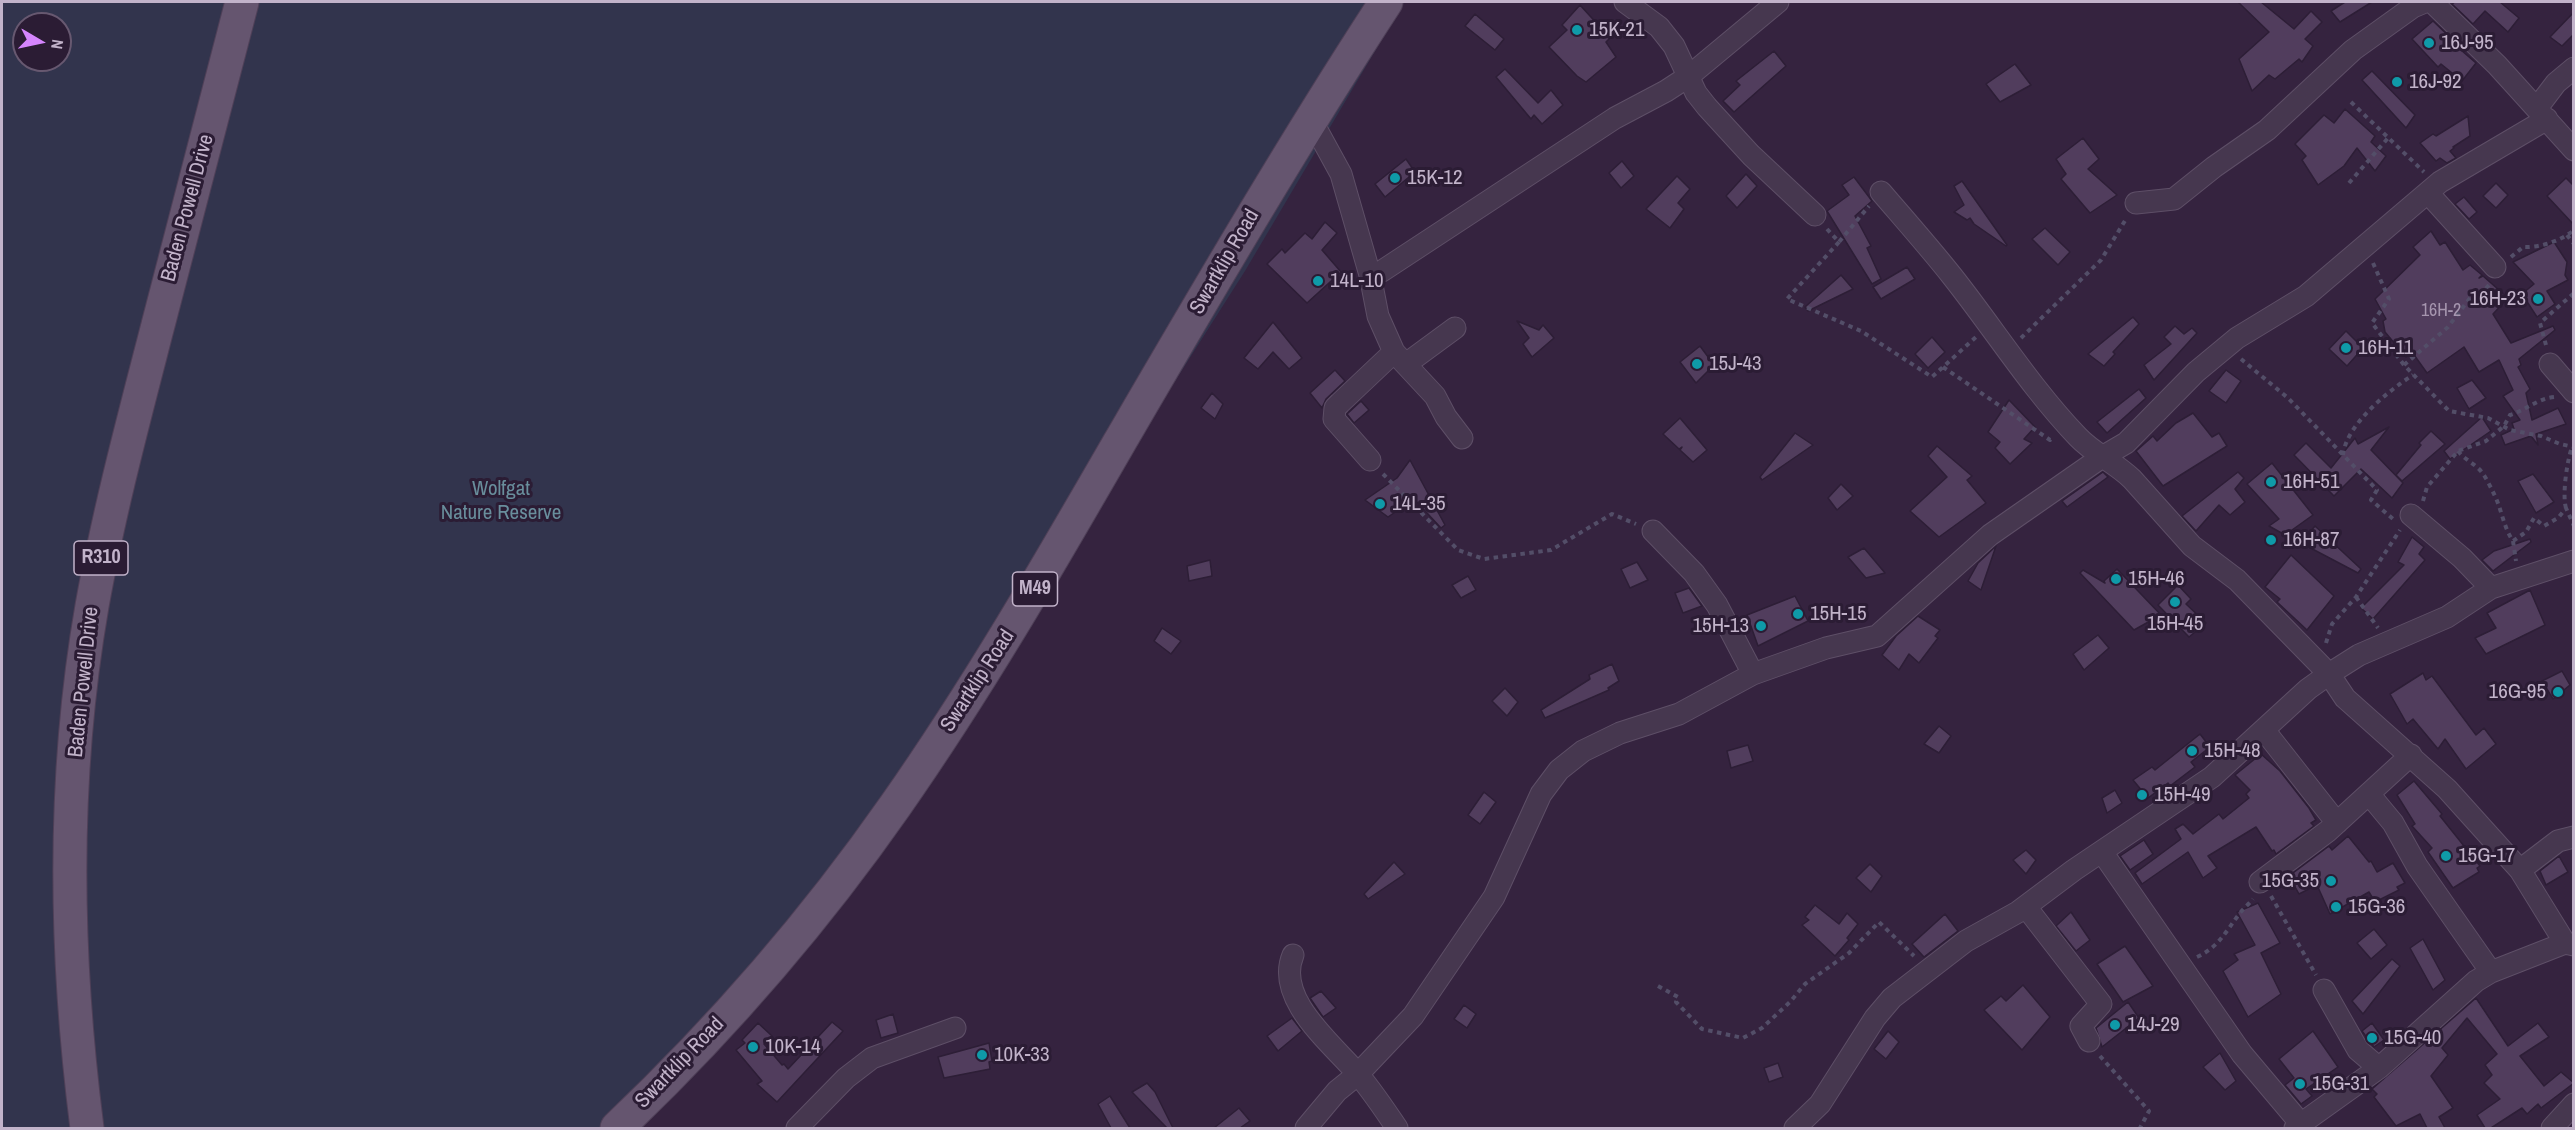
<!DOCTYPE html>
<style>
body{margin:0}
#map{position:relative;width:2575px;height:1130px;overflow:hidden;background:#35233f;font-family:"Archivo Narrow",sans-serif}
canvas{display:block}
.frame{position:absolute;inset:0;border:3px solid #c2b3ca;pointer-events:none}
.north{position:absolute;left:12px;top:12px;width:60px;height:60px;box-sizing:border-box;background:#2b1c34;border:2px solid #675870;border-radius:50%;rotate:99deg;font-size:16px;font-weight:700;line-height:24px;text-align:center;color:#c2b3ca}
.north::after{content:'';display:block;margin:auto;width:21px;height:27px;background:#d585fd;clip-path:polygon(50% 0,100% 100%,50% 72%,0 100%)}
</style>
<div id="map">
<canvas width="2575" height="1130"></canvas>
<div class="frame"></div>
<div class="north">N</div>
</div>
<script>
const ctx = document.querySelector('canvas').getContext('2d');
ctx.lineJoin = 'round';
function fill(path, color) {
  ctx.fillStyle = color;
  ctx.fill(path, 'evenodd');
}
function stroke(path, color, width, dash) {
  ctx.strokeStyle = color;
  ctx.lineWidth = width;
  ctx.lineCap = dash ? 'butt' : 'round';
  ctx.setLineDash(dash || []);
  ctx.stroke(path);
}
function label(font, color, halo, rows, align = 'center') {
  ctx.font = font + ' "Archivo Narrow",sans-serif';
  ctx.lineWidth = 6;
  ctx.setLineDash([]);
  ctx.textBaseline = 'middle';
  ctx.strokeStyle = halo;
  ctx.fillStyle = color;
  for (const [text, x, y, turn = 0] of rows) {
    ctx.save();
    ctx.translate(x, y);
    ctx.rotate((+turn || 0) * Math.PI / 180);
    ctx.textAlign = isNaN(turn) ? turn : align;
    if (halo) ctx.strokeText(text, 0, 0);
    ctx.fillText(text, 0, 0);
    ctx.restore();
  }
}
fill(new Path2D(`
 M2,2H1404L1245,271L921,781L605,1128H2ZM24,24H60V60H24Z`), '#32344d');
const building = new Path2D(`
 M2238,2H2261L2294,29L2311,11L2322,22L2305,39L2313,46L2302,62L2299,59L2275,79L2269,75L2252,91L2239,59L2269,32Z
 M2345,2H2372L2340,22L2331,11Z
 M2455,2H2500L2519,18L2508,32L2485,11L2473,24L2452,4Z
 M1580,5L1610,38L1606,42L1616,57L1586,82L1577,76L1549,47L1567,30L1562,25Z
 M2574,12V34L2562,46L2550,37Z
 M1475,14L1504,39L1495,50L1465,26Z
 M2433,21L2456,43L2454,44L2476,63L2462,81L2441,64L2438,67L2412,39Z
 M1774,51L1786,66L1734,112L1723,101L1740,85L1736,81Z
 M2015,64L2031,85L2000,102L1986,84Z
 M1505,69L1538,103L1551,90L1563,105L1542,124L1534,115L1531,119L1496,77Z
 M2372,71L2415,115L2406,128L2362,80Z
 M2345,109L2375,136L2371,142L2386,156L2375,171L2357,148L2344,166L2318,185L2302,160L2306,156L2295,144L2324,115L2334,123Z
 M2468,116L2470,136L2453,147L2454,148L2450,151L2456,158L2447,163L2440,158L2436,161L2420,143L2433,134L2436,136Z
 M2083,138L2099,159L2088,169L2117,195L2090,213L2061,179L2066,174L2056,159Z
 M1406,159L1415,172L1385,197L1375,184Z
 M1622,161L1634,176L1621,188L1609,173Z
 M1746,174L1757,186L1737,208L1726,196Z
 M1677,176L1690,189L1678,203L1684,209L1670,228L1646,209Z
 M1854,177L1872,201L1855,216L1871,246L1867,248L1881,279L1872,284L1827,211L1849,195L1842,185Z
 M2566,178L2574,186V225L2547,196Z
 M1962,181L2007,245L2006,246L1974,224L1970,218L1967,220L1954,212L1964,205L1954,186Z
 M2496,183L2508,195L2496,208L2483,196Z
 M2464,197L2477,212L2469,219L2455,204Z
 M1325,222L1337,233L1322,250L1341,272L1307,303L1267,264L1282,249L1285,253L1305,233L1312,239Z
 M2045,228L2070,252L2058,265L2032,239Z
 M2431,231L2440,245L2445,242L2463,270L2470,265L2482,275L2479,278L2483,276L2508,298L2493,314L2511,343L2553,326L2555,330L2519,359L2521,365L2518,367L2530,389L2526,393L2532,420L2558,408L2566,424L2536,434L2538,445L2531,436L2505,445L2501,435L2514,429L2512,423L2520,420L2503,396L2513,390L2499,360L2479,372L2464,347L2427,373L2412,352L2406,357L2385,332L2383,321L2386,319L2375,299L2420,255L2413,247Z
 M2554,242L2567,262L2565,275L2568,280L2547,291L2555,304L2537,317L2522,294L2534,284L2513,262Z
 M1907,267L1915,279L1881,299L1873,287Z
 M1841,275L1853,289L1808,311L1805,307Z
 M2133,317L2139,324L2113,352L2115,354L2104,366L2088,354Z
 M1517,321L1539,330L1543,325L1554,338L1532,357L1523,344L1529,338Z
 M1273,322L1302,358L1289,369L1273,352L1258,369L1244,358Z
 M2175,326L2184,334L2192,328L2197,333L2154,380L2144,365L2171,344L2164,337Z
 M2346,331L2363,348L2347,366L2329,349Z
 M1932,337L1945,352L1928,368L1915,354Z
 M1700,346L1714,365L1696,383L1680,362Z
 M1335,370L1345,381L1326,399L1322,408L1310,393Z
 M2226,370L2241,381L2226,403L2209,391Z
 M2472,380L2486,398L2469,409L2457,388Z
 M2139,389L2146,398L2107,433L2097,422Z
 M1212,393L1223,404L1215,419L1201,408Z
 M2009,400L2035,427L2024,439L2032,443L2010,464L1995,448L2000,442L1988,432Z
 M1361,401L1369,410L1354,423L1347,414Z
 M2193,413L2212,437L2219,433L2227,446L2163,486L2136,451L2153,436L2157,441L2176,423Z
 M2482,417L2491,431L2450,459L2444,451Z
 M1680,418L1707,450L1693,462L1680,450L1682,447L1679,449L1663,434Z
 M2389,427L2371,450L2403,483L2392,498L2361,469L2334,496L2294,455L2306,443L2331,468L2355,438L2358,444Z
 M2431,431L2445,444L2402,481L2396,475L2421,445L2419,443Z
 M1795,433L1813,445L1762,480L1760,477Z
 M1937,446L1972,476L1967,480L1986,503L1939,537L1910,511L1947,477L1928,456Z
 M1410,460L1445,525L1441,528L1414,499L1388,517L1365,500L1397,478Z
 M2272,463L2313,515L2285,535L2269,526L2279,519L2247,484Z
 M2103,472L2108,477L2067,507L2062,501Z
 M2238,472L2244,478L2235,489L2245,502L2230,515L2219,505L2196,531L2182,516Z
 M2533,474L2554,502L2536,513L2518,481Z
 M1841,484L1853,496L1837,510L1828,498Z
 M2315,526L2361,569L2358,573L2301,543Z
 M2412,537L2424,547L2419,554L2425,560L2373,619L2361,608L2404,565L2398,562Z
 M2530,539L2531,542L2493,571L2482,560L2494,551Z
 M1996,546L1981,590L1968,581L1978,563Z
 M1864,548L1885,573L1866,578L1848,557Z
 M2291,555L2334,596L2307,630L2277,602L2280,599L2265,587Z
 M1210,560L1212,576L1189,581L1187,566Z
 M1637,562L1648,580L1630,588L1621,569Z
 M2117,569L2161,615L2134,630L2080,573L2083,570L2105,583L2104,581Z
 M1468,576L1476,590L1461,598L1452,585Z
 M2178,585L2191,599L2186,604L2206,623L2189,637L2158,605Z
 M1689,588L1702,606L1683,613L1675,593Z
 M2530,590L2545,625L2486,654L2475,638L2496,628L2487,613Z
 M1795,596L1808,621L1758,646L1747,615Z
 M1918,616L1940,630L1935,636L1938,638L1919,663L1909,654L1899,670L1882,655L1896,636Z
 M1162,628L1181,641L1171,654L1154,641Z
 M2098,635L2109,648L2084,670L2073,654Z
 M1612,664L1619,681L1608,688L1609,690L1545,718L1541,710L1590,679L1589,675Z
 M2562,671L2570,685L2553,699L2542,681Z
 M2423,673L2426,680L2432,676L2476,735L2484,728L2496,744L2466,769L2445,739L2438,749L2413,719L2407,724L2390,694Z
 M1505,688L1518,702L1507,716L1492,701Z
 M1939,726L1951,736L1939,753L1924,744Z
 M2200,734L2210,747L2191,762L2195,767L2170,786L2168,783L2148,798L2133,780L2152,767L2155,770Z
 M1748,745L1753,761L1731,768L1727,751Z
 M2261,754L2280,771L2309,808L2316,820L2311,823L2314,826L2276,854L2274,850L2272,851L2256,827L2208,856L2217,868L2203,878L2188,852L2142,884L2135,873L2181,839L2175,829L2183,824L2193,834L2219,814L2223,819L2249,798L2246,794L2250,790L2235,775Z
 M2414,781L2442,814L2440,816L2480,866L2477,868L2479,872L2453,888L2428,852L2432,848L2412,826L2415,824L2397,795Z
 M2115,790L2122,803L2107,813L2102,798Z
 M1484,792L1496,802L1480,824L1468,815Z
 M2348,836L2369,862L2371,861L2377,872L2393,863L2405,883L2397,887L2399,890L2375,902L2369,892L2330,914L2317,885L2299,894L2289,876L2329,846L2332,850Z
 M2144,840L2153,854L2130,870L2120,856Z
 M2026,850L2036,860L2026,874L2013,860Z
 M2559,856L2568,872L2546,885L2540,871Z
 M1394,862L1405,874L1368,899L1364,894Z
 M1870,864L1882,876L1871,892L1856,878Z
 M2258,903L2280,943L2261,953L2281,994L2248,1017L2223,971L2238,960L2234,954L2255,945L2237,912Z
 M1815,905L1839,924L1847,913L1858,924L1847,938L1849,940L1835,956L1802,925L1809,920L1805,917Z
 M2071,912L2090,940L2076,951L2056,926Z
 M1945,914L1958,931L1924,957L1912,944Z
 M2374,929L2387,945L2371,959L2357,943Z
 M2423,939L2445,980L2433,990L2410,948Z
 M2125,946L2153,986L2123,1002L2097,964Z
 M2392,959L2400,966L2363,1014L2352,1001Z
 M2023,985L2050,1017L2022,1050L1984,1010L2001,996L2006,1001Z
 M1321,991L1336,1008L1323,1017L1310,998Z
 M2476,998L2508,1046L2538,1023L2549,1037L2520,1056L2544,1086L2561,1072L2574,1083L2541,1108L2538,1104L2527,1114L2522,1108L2491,1128H2485L2477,1115L2500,1099L2484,1083L2492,1075L2485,1065L2497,1054L2467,1018L2442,1048L2448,1055L2431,1076L2453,1108L2439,1117L2445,1128H2427L2420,1114L2396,1126L2374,1097L2377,1094L2372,1089Z
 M2128,1002L2139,1018L2102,1047L2096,1028Z
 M1464,1005L1476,1014L1467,1028L1454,1019Z
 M893,1014L898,1033L881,1038L876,1020Z
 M1292,1018L1302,1031L1278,1051L1267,1036Z
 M832,1022L843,1031L777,1102L757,1084L762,1081L736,1050L745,1043L742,1040L758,1023L772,1036L764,1044L782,1065L784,1064L788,1069Z
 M2372,1023L2384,1040L2374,1047L2362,1031Z
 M1888,1031L1899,1042L1886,1059L1874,1049Z
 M2313,1031L2338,1067L2306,1089L2312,1096L2301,1104L2285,1085L2294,1078L2279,1059Z
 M989,1043L992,1061L989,1062L990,1069L944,1078L938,1057Z
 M2220,1053L2236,1081L2225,1090L2203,1067Z
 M1778,1063L1783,1077L1769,1082L1764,1068Z
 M1147,1083L1155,1092L1173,1128H1167L1132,1092Z
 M1110,1096L1130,1128H1111L1098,1104Z
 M1239,1108L1250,1121L1240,1128H1214Z`);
fill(building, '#513d5d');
stroke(building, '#2d1e36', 1.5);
const minor = new Path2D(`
 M1625,2L1659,27L1674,46L1696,93L1707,107L1751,155L1815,215
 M2432,2L2497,65L2574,150
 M2537,108L2556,83L2574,68
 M1312,121L1341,174L1370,275L1378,316L1394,352L1340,403L1335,408L1334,419L1370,460
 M1881,192C1905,220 1929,247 1952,276C1994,329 2031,388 2078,437C2094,454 2116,463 2132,479L2192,546L2237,580L2329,674L2345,698L2447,789L2520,870L2565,943
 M2428,193L2495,267
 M2136,203L2174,199L2214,167L2267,130L2353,50L2413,7L2425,2
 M1370,275L1382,271L1615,118L1666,91L1689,76L1778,2
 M1394,352L1435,396L1446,417L1462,438
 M1406,364L1455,328
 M2550,364L2574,392
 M2411,515L2462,558L2491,588
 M1653,531L1694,573L1717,605L1753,674
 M2264,730L2337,823
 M2369,794L2393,823L2417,866L2491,972
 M2102,852L2242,1054L2301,1124
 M2520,870L2558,841L2574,837
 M2260,882L2328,831L2411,755
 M2026,907L2101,1004L2081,1026L2089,1041
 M1293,955C1275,998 1330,1042 1356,1072C1371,1089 1384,1109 1397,1128
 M2324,990L2358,1050L2379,1068
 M797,1128L846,1078L872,1058L955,1028
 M1306,1128L1337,1091L1358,1074L1413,1016L1494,897L1541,794L1559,770L1583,751L1620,733L1679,714L1753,674L1826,648L1877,636L1990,535L2102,457L2126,443L2196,372L2237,338L2306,296L2440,182L2547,119
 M1795,1128L1820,1104L1875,1018L1892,998L1966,941L2018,912L2074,870L2212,777L2308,689L2329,674L2359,655L2447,617L2491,588L2574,561
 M2295,1128L2379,1068L2476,981L2491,972L2565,943L2574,945
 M2552,1128L2574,1104`);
const primary = new Path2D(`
 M87,1128C65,957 62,777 92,606C109,511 134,418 158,325C186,217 214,109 242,2
 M617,1128C719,1031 814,922 895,806C977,689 1048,566 1119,443C1206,294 1292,146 1386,2`);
stroke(minor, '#5e4f67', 23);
stroke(primary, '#4f4058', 35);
stroke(new Path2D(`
 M2351,102L2424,172
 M2349,183L2388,138
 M1827,229L1839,242L1869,206
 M2567,235L2574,244
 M1839,242L1787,299L1861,331L1932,377L1976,337
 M2511,257L2523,247C2539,248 2561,241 2574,230
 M2373,263L2389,299L2372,323L2404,365L2449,411L2488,418L2510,430L2541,436L2560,444L2574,447
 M2021,338L2101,260L2126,219
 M2546,345L2540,323L2574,293
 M2241,359L2288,398L2377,490L2371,500L2393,519
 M2404,365L2448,327L2473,294L2478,297L2489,285
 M1943,367L2050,440L2053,437
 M2458,451C2464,459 2472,462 2479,469C2485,475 2490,486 2494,494C2502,510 2503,526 2513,541L2526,532L2534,518L2544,526L2558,518L2566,508L2574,526
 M2343,455C2346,425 2388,391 2413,375
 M1383,474L1458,550L1484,559L1551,550L1612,514L1636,524
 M2423,501L2427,487L2458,451L2486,441L2504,426L2510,415C2526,410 2537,399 2554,397
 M2566,508C2562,495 2567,461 2572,447
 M2513,541L2516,561
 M2356,597L2378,628
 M2326,643L2332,624L2356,597L2400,530
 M2271,896L2316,975
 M2197,957C2219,947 2226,931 2240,913C2244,908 2249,904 2253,899
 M1658,986L1678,997L1676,1002L1702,1029L1743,1038L1762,1028L1790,1002L1805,984L1849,953L1879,922L1914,956
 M2100,1056L2149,1111L2140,1128`), '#534e68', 4, [4.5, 4.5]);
stroke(minor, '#46374f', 21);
stroke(primary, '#65556f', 33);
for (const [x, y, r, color] of [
 [1577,30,6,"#0f9aa8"],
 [2429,43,6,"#0f9aa8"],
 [2397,82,6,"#0f9aa8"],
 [1395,178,6,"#0f9aa8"],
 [1318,281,6,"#0f9aa8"],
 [2538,299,6,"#0f9aa8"],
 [2346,348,6,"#0f9aa8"],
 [1697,364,6,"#0f9aa8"],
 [2271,482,6,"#0f9aa8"],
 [1380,504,6,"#0f9aa8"],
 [2271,540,6,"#0f9aa8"],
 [2116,579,6,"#0f9aa8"],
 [2175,602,6,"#0f9aa8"],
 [1798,614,6,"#0f9aa8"],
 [1761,626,6,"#0f9aa8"],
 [2558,692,6,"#0f9aa8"],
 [2192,751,6,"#0f9aa8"],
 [2142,795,6,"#0f9aa8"],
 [2446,856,6,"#0f9aa8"],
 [2331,881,6,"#0f9aa8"],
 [2336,907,6,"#0f9aa8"],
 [2115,1025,6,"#0f9aa8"],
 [2372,1038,6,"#0f9aa8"],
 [753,1047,6,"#0f9aa8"],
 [982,1055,6,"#0f9aa8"],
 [2300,1084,6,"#0f9aa8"]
]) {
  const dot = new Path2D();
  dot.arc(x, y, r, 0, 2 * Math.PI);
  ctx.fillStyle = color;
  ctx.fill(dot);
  stroke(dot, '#2b1c34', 2);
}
label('18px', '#a696af', null, [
 ["16H-2",2441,311]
]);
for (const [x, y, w] of [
 [101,558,54],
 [1035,589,45]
]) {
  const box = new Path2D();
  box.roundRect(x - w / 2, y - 17, w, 34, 4.5);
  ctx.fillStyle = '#2b1c34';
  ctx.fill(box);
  stroke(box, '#c2b3ca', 1.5);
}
label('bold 20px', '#c2b3ca', null, [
 ["R310",101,558],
 ["M49",1035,589]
]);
label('21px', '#c2b3ca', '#2b1c34', [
 ["15K-21",1589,30],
 ["16J-95",2441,43],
 ["16J-92",2409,82],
 ["15K-12",1407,178],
 ["14L-10",1330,281],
 ["16H-23",2526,299,"right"],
 ["16H-11",2358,348],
 ["15J-43",1709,364],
 ["16H-51",2283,482],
 ["14L-35",1392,504],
 ["16H-87",2283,540],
 ["15H-46",2128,579],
 ["15H-15",1810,614],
 ["15H-45",2175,624,"center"],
 ["15H-13",1749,626,"right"],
 ["16G-95",2546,692,"right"],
 ["15H-48",2204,751],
 ["15H-49",2154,795],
 ["15G-17",2458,856],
 ["15G-35",2319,881,"right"],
 ["15G-36",2348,907],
 ["14J-29",2127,1025],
 ["15G-40",2384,1038],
 ["10K-14",765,1047],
 ["10K-33",994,1055],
 ["15G-31",2312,1084]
], 'left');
label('21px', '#c2b3ca', '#2b1c34', [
 ["Baden Powell Drive",188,208,-75],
 ["Swartklip Road",1225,262,-60],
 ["Swartklip Road",978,681,-57],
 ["Baden Powell Drive",84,682,-84],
 ["Swartklip Road",680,1063,-46]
]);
label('21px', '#698e9c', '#2b1c34', [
 ["Wolfgat",501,489],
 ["Nature Reserve",501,513]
]);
</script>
